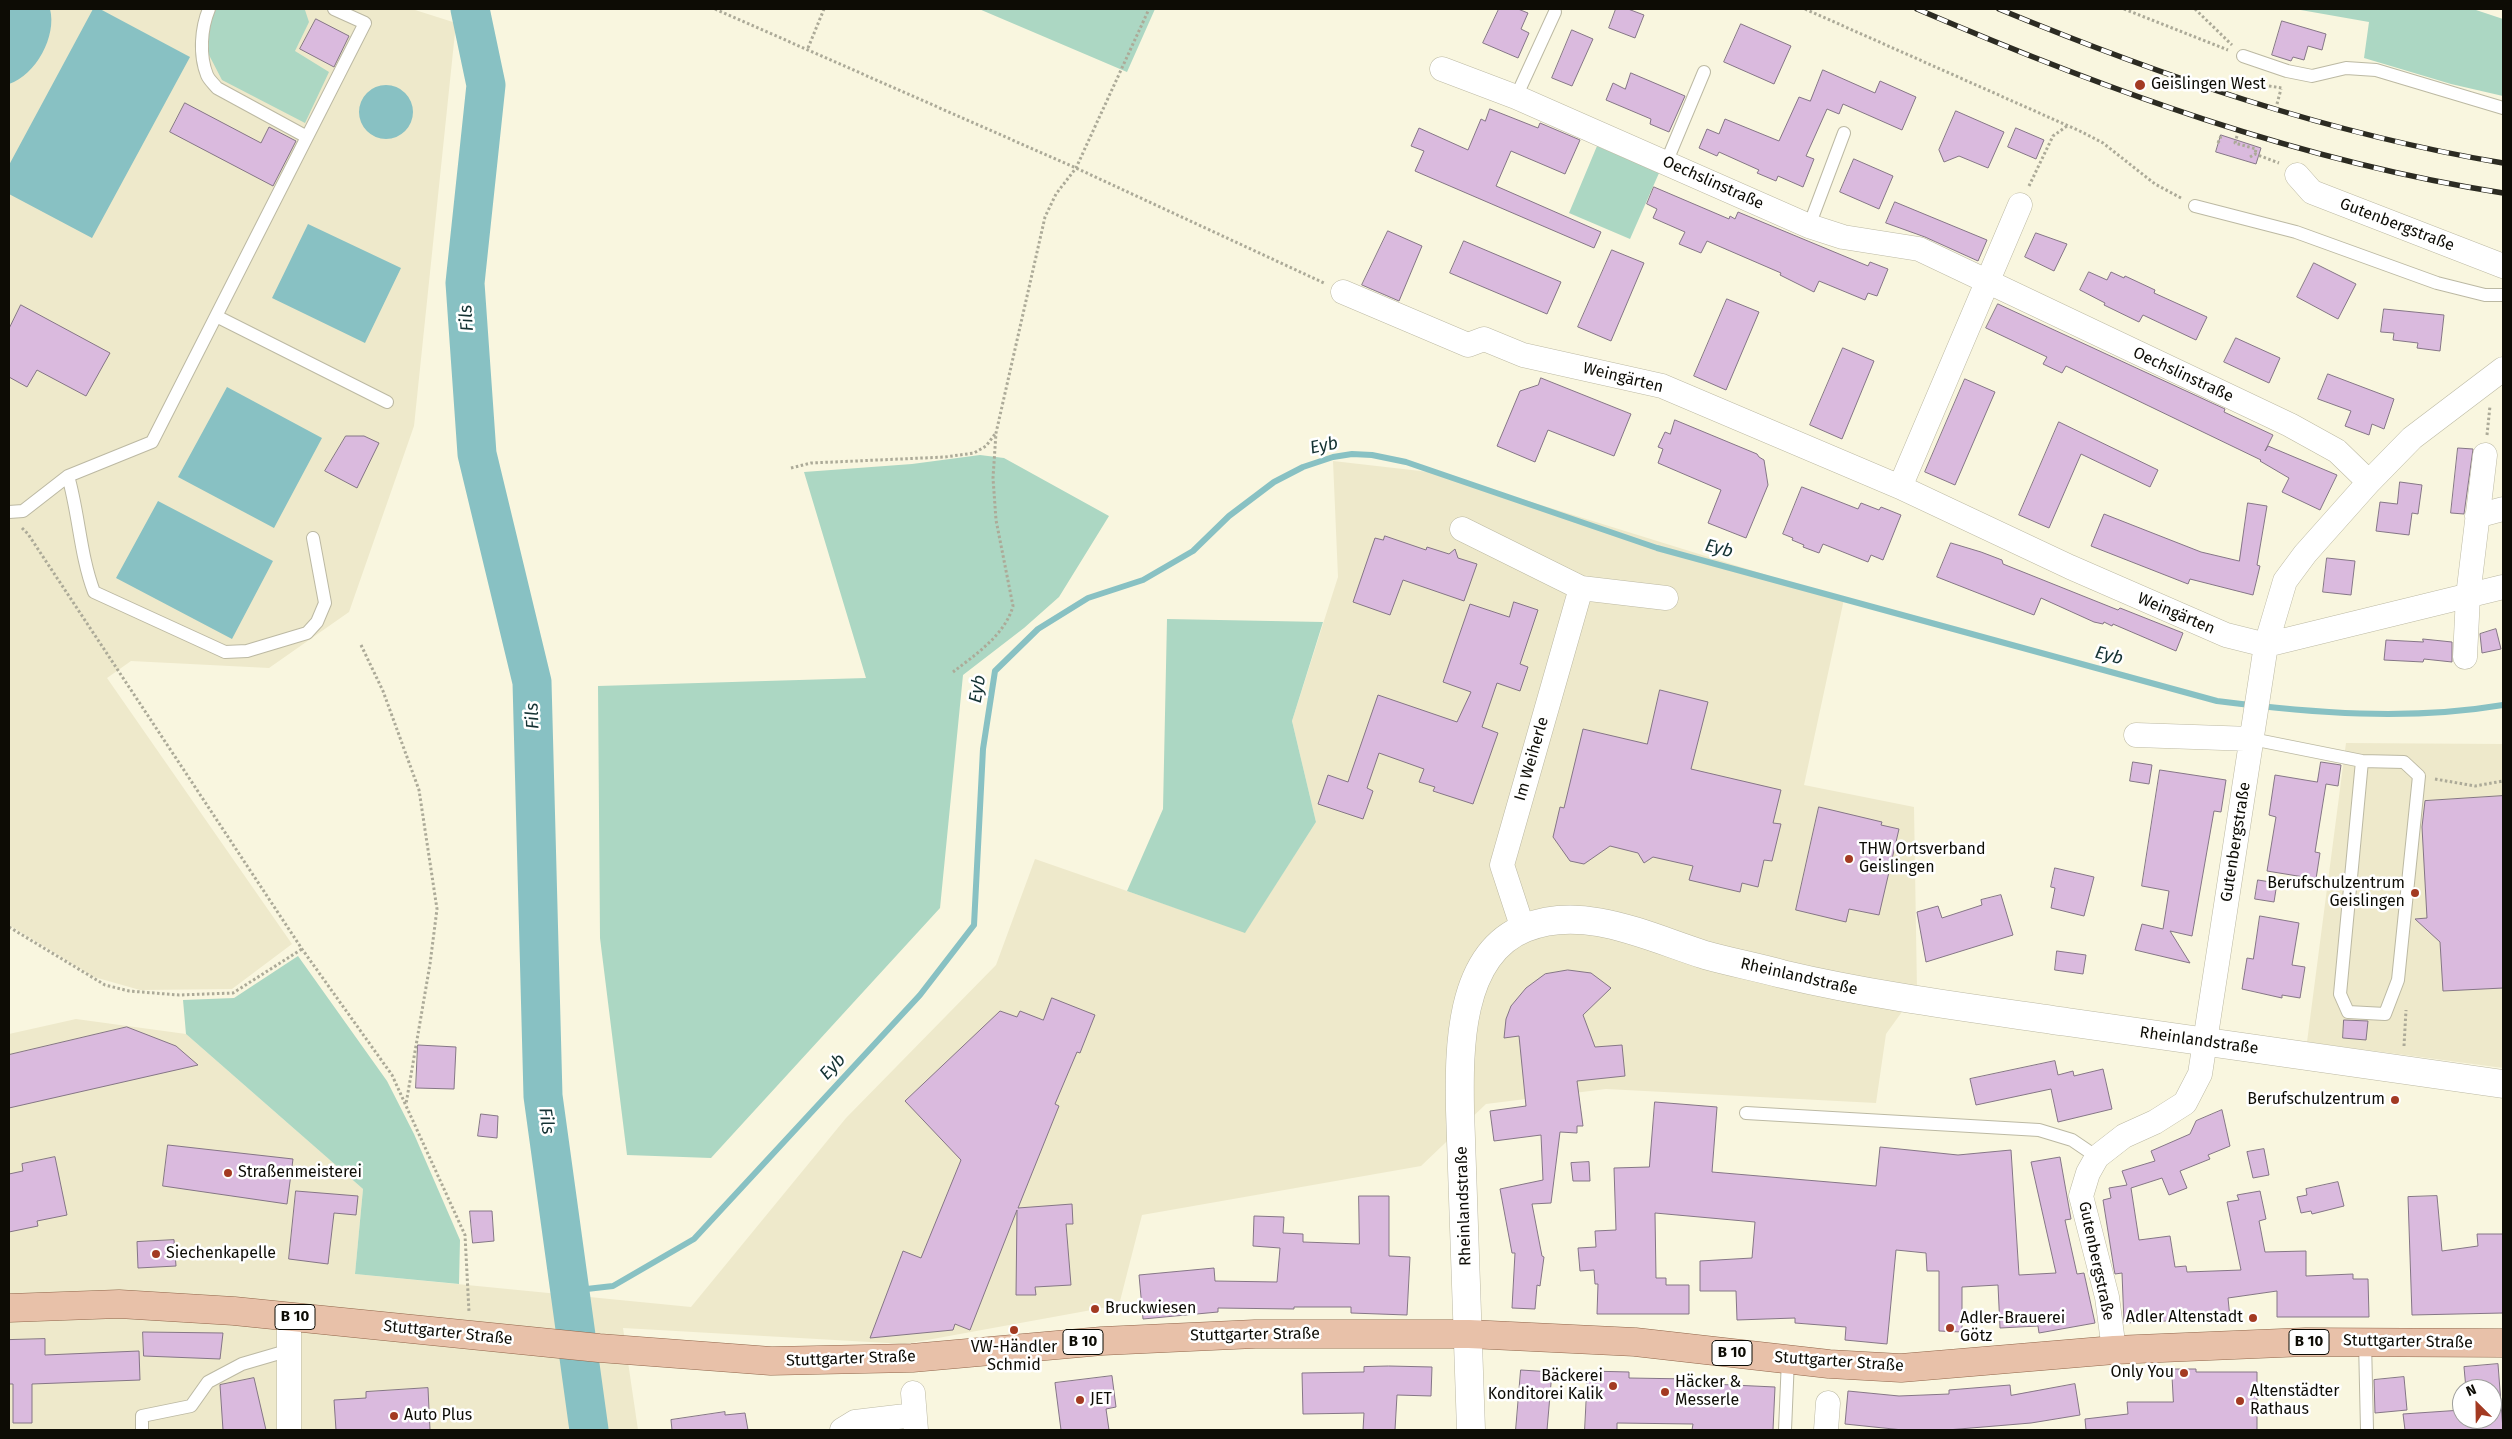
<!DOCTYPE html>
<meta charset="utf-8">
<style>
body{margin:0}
#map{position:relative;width:2512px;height:1439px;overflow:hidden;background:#f9f6df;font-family:"Fira Sans",sans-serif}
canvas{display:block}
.frame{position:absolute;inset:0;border:10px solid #0d0c05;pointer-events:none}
.north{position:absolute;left:2452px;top:1379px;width:50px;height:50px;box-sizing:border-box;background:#fff;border:1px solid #9e9e9b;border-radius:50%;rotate:337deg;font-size:14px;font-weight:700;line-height:20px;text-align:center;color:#0d0c05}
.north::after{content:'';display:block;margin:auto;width:18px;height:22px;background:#a33a22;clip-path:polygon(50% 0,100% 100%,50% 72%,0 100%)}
</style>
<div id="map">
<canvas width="2512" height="1439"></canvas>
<div class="frame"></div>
<div class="north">N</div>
</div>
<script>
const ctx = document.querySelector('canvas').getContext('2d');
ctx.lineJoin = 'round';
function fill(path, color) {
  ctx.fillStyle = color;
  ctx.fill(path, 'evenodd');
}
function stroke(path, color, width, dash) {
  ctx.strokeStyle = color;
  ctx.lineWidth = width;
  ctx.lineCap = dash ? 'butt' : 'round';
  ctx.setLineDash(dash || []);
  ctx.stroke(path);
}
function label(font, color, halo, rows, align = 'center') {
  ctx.font = font + ' "Fira Sans",sans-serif';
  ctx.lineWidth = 5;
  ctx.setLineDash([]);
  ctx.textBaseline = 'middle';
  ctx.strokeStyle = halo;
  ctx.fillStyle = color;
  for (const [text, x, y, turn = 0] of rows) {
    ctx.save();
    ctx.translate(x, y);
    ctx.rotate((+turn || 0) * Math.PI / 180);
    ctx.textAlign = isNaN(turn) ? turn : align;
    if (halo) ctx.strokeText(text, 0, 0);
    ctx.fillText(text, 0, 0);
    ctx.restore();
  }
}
fill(new Path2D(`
 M9,9H412L456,23L414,426L349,612L269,668L131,661L107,678L292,944L232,989L140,990L94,977L9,925Z
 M1333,461L1438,473L1844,599L1804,785L1914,807L1917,991L1886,1034L1876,1103L1606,1089L1486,1104L1421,1166L1142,1215L1119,1305L905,1344L623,1328L638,1430H9V1034L76,1019L186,1034L363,1189L355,1274L691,1307L846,1118L996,965L1035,859L1245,932L1316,822L1292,721L1338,577Z
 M2346,743L2503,744V1068L2307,1042Z`), '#eee9cb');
fill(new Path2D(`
 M217,9L305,10L309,22L295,51L329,72L305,123L222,80L209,55L208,34L212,15Z
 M979,9H1155L1127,72Z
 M2295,9H2473L2503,19V96L2451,84L2364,58L2369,22Z
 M1597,146L1659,173L1630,239L1569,213Z
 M980,455L1004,458L1109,516L1059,597L1024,628L963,675L940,908L711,1158L627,1155L600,938L598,686L866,678L804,472L912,464Z
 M1167,619L1323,622L1292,721L1316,822L1245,933L1127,891L1163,809Z
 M298,956L387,1081L414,1134L460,1240L459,1284L355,1274L363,1189L186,1034L183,1000L234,998Z`), '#acd7c3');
fill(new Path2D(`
 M9,9H50C57,36 36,75 9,84Z
 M93,9H100L190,57L92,238L9,194V165Z
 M359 112a27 27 0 1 1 54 0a27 27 0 1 1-54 0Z
 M308,224L401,268L365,343L272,298Z
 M227,387L322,438L274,528L178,477Z
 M158,501L273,561L232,639L116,578Z`), '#88c1c3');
stroke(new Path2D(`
 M569,1291L613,1286L694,1239L920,995L974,925L983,749L995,671L1038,629L1088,598L1143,580L1193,551L1229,516L1274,482L1303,467L1333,457L1352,454L1372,455L1406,462L1657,548L2217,701C2312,713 2408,721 2503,705`), '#88c1c3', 6);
stroke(new Path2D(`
 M470,9L486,85L465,283L477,454L532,682L543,1096L589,1430`), '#88c1c3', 39);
const building = new Path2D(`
 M1499,9H1518L1528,13L1521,29L1529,33L1518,58L1483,43Z
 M1616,9H1628L1644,15L1635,38L1609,28Z
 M316,19L349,36L334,67L300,49Z
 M2282,21L2326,34L2322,50L2308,46L2304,60L2293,57L2291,61L2272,55Z
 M1741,24L1791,46L1774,84L1724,62Z
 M1572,30L1593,39L1572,86L1552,78Z
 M1823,70L1875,93L1880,81L1916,97L1902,130L1843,104L1839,114L1827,109L1806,156L1814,159L1803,187L1778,176L1776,181L1757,173L1759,170L1719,152L1717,156L1699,148L1707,129L1719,134L1725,119L1779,141L1799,97L1810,101Z
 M1631,73L1685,96L1669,132L1650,124L1651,119L1606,100L1613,83L1625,89Z
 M185,103L261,143L269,127L296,141L273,186L170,132Z
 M1490,109L1538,128L1540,123L1580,140L1565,174L1511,151L1496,186L1601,232L1594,248L1415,171L1424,151L1411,146L1419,128L1468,150L1481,119L1485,121Z
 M1956,111L2004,132L1988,168L1959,156L1944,162L1939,150Z
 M2016,128L2044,140L2036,159L2008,147Z
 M2221,135L2261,148L2256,164L2216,152Z
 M1854,159L1893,176L1879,209L1840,192Z
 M1654,187L1729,219L1730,216L1735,219L1738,212L1868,266L1870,262L1888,269L1877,296L1868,293L1865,300L1819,281L1814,292L1780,275L1781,273L1707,241L1701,253L1679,244L1685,232L1653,218L1657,209L1647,204Z
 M1895,202L1987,240L1978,261L1925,237L1886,223Z
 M1388,231L1422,246L1399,301L1362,285Z
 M2036,233L2067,244L2054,271L2025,257Z
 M1464,241L1561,282L1547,314L1450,273Z
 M1612,250L1644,263L1611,341L1578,327Z
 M2314,263L2356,284L2338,319L2297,297Z
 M2089,272L2107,280L2111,272L2124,278L2125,276L2155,290L2154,293L2207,317L2196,340L2143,315L2139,322L2104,305L2105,303L2080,290Z
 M1727,299L1759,312L1726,390L1694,376Z
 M1998,304L2225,409L2224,412L2273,435L2265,451L2268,446L2337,475L2320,510L2282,492L2289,478L2260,461L2261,460L2066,366L2062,373L2043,364L2047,357L1986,328Z
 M21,305L110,353L86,396L37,370L27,387L9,377V329Z
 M2384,309L2444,315L2440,351L2417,348L2418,343L2393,340L2394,333L2381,332Z
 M2236,338L2280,358L2269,383L2224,362Z
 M1843,348L1874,361L1842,439L1810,425Z
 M2328,374L2394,399L2384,429L2372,424L2369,435L2345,426L2351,411L2318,399Z
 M1541,378L1631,414L1614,456L1548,430L1535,462L1497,446L1520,391L1538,385Z
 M1965,379L1995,392L1955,485L1925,472Z
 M1675,420L1757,454L1759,457L1764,460L1768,485L1746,538L1708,523L1721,490L1658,463L1663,449L1658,447L1665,432L1670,434Z
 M2059,422L2158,470L2150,487L2081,454L2049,528L2019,515Z
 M346,436H364L379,443L357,488L325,471Z
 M2458,448L2473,449L2464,514L2451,513Z
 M2400,482L2422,485L2418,514L2412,513L2409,535L2376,531L2380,502L2397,504Z
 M1802,487L1858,509L1861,503L1879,510L1881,507L1901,515L1883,560L1871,555L1868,562L1823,544L1819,553L1803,547L1804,545L1792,540L1793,538L1783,534Z
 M2248,503L2267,506L2257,565L2260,566L2253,595L2190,579L2188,584L2091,546L2104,514L2201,552L2239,561Z
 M1385,536L1426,550L1427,547L1449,554L1455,549L1458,558L1477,564L1464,601L1403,580L1390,615L1353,602L1375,538L1383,540Z
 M1951,543L1981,552L2002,560L2003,564L2118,610L2120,608L2183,633L2176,651L2113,624L2112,626L2104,622L2103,624L2094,622L2041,598L2034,615L1937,577Z
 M2327,558L2355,561L2351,595L2323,592Z
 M1514,602L1538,610L1520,664L1528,667L1520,691L1497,683L1482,727L1498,733L1473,804L1433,791L1435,787L1419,782L1424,769L1379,753L1367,788L1373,791L1363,819L1318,804L1328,775L1348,782L1378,695L1457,722L1471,692L1443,682L1470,604L1509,617Z
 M2496,629L2501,649L2482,653L2480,634Z
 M2423,639L2452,642V662L2424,659L2423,662L2384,660L2386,640L2423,642Z
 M1660,690L1708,702L1691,769L1781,790L1773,823L1781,824L1772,861L1764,860L1758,887L1742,883L1740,892L1689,880L1693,866L1653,857L1644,863L1638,853L1610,846L1584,864L1570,861L1553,837L1560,807L1564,808L1583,729L1647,744Z
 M2133,762L2152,765L2149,784L2130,781Z
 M2321,762L2341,765L2338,786L2326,784L2315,852L2320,853L2316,879L2267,871L2276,817L2269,815L2275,775L2317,782Z
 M2160,770L2226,780L2221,812L2214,811L2192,936L2170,931L2190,963L2135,950L2142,924L2163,929L2169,891L2142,886Z
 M2503,796V988L2443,991L2440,942L2415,919L2427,918L2422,827L2425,801Z
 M1819,807L1882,822L1881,825L1899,829L1879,915L1849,909L1846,922L1796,910Z
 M2055,868L2094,877L2084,916L2051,908L2055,888L2051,887Z
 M2258,880L2277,883L2274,902L2255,899Z
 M2001,895L2013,935L1926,962L1917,912L1938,906L1942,918L1982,905L1981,900Z
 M2260,916L2299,923L2292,965L2305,967L2300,998L2282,995V998L2242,989L2247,958L2253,959Z
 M2057,951L2086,955L2083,974L2055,970Z
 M1568,970L1591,973L1611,988L1583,1015L1595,1047L1622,1045L1625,1076L1577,1081L1583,1126H1577V1133L1560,1132L1551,1203L1532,1204L1542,1256L1544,1257L1540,1286L1537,1285L1535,1309L1512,1308L1515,1253H1512L1500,1189L1543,1180L1541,1135L1494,1141L1490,1111L1526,1106L1519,1036L1504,1038L1506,1019L1511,1006L1526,988L1545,974Z
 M1052,998L1095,1015L1080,1053L1077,1052L1055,1104L1059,1106L1018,1208L1072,1204L1073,1224H1066L1071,1285L1035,1287L1036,1295H1016L1017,1210L970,1330L955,1324L953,1330L870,1338L903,1251L921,1258L961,1160L905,1101L1000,1011L1017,1017L1020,1011L1043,1020Z
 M2344,1020L2368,1021L2366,1040L2343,1038Z
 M127,1027L176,1046L198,1065L9,1108V1055Z
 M418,1045L456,1047L454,1089L416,1088Z
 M2055,1061L2058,1075L2073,1071L2074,1076L2103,1069L2112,1109L2058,1122L2051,1089L1976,1105L1970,1079Z
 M1655,1102L1717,1107L1712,1172L1876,1186L1880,1147L1958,1155L2011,1150L2019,1275L2056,1273L2031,1162L2060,1157L2071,1219L2065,1220L2077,1274L2084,1273L2095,1323L2039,1333L2038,1326L2000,1328L1998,1285L1962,1287V1332L1939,1331V1271H1927L1926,1253L1896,1250L1887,1344L1845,1340L1846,1327L1795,1323V1318L1737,1320L1736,1291H1700V1261L1752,1258L1755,1222L1655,1213L1656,1278H1666V1285H1689V1314H1597L1598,1284H1595L1594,1270L1580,1271L1578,1248L1596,1247L1595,1231L1616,1230L1614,1168L1649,1167Z
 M2222,1110L2230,1146L2208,1155L2210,1159L2180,1171L2187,1188L2169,1195L2162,1178L2131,1188L2139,1240L2170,1236L2175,1267L2186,1266L2187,1272L2241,1270L2227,1202L2239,1200L2237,1195L2260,1191L2266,1219L2259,1221L2265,1252L2306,1251V1276L2353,1274V1279H2368L2369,1317H2277V1291L2228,1298L2230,1318L2124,1323L2122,1273L2115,1274L2114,1269L2103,1200L2111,1198L2109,1188L2127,1185L2122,1171L2155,1161L2151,1151L2190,1134L2196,1121Z
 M481,1114L498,1116L497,1138L478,1136Z
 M168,1145L293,1159L287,1204L163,1186Z
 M2264,1149L2269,1175L2253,1178L2247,1152Z
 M55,1157L67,1215L37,1221L38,1226L9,1232V1174L23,1171L22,1164Z
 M1589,1162L1590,1181H1573L1571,1163Z
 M2338,1182L2344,1206L2312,1214L2311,1211L2301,1213L2297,1197L2307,1195L2306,1189Z
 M296,1191L358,1196L356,1215L334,1213L328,1264L289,1259Z
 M1359,1196H1389V1256L1410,1257L1407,1315L1351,1313V1307H1294V1309L1218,1308V1312L1143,1319L1139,1275L1214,1268L1215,1281L1277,1282L1280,1248L1253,1246L1254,1216L1284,1217L1283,1233L1303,1234V1242L1359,1244Z
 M2437,1196L2442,1251L2478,1246L2477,1234H2503V1313L2412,1315L2408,1197Z
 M470,1211H492L494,1241L473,1243Z
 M174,1240L176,1266L138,1268L137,1242Z
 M143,1332L223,1333L220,1359L144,1356Z
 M45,1339V1355L139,1351L140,1380L32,1384V1423H13V1384H9V1340Z
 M2498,1364L2503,1430H2405L2403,1414L2462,1410V1419H2492V1389H2466L2464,1367Z
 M1389,1366L1432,1367L1431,1396L1397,1395L1395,1430H1363L1364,1413L1303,1414L1302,1373L1364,1372V1367Z
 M2172,1369H2196V1372H2257V1430H2086L2085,1419L2128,1414L2127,1402H2173Z
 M1521,1370L1552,1372L1547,1430H1516Z
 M1588,1371L1629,1372V1378L1690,1379V1383L1775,1387L1773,1430H1692L1693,1424L1617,1423V1430H1585Z
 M1112,1376L1116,1407L1106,1409L1109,1430H1061L1055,1383Z
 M2404,1377L2407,1410L2375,1413L2374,1380Z
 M254,1378L266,1430H223L220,1385Z
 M2075,1384L2080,1415L2031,1423L1947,1430H1903L1845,1424L1848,1391L1899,1396L1949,1394V1390L2010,1385L2011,1395Z
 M428,1388L430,1430H336L334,1400L366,1398V1392Z
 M725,1412V1415L745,1413L748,1430H672L671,1420Z`);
fill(building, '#dabade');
stroke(building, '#857686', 1);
const lane = new Path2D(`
 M209,9C201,28 199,55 207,75C209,80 214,84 217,88L307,137
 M2243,56L2287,71L2312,76L2346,68L2376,70L2503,108
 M1516,97L1555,12
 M1666,163L1704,72
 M2195,206L2296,232L2437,283L2485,295H2503
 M1809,226L1844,133
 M216,316L387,402
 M68,476C79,514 80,555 94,592L225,652L247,651L307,633L317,622L325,603L313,538
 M9,512L23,511L68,476L152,442L365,23L334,9
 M2252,739L2362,761L2404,762L2419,776L2398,980L2385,1014L2348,1012L2340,994L2362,761
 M1746,1113L2039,1130L2072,1140L2097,1157
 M2365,1341L2367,1430
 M142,1430V1416L191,1406L208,1382L242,1364L290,1350
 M1785,1430L1788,1359`);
const street = new Path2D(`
 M1442,69L1516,97L1809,226L1843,237L1919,249L2290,425L2337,451L2369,482
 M2297,175L2312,192L2503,266
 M1343,292L1468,345L1484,339L1523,355L1662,386L1900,487L2070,567L2226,635L2266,645L2503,587
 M1900,487L2020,205
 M2477,516L2503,509
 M1462,529L1581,588L1502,865L1523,929
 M1581,588L1666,598
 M2465,657L2468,596L2485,455
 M2136,735L2252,739
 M2114,1350L2107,1297L2081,1196L2088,1173L2097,1157L2124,1136L2155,1122L2185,1103L2200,1074L2266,645L2285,581L2305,554L2369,482L2412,438L2503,369
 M913,1393L916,1430
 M289,1430V1317
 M842,1430L855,1422L914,1415
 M1826,1430L1828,1403`);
const secondary = new Path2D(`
 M1471,1430L1460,1110C1459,1051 1458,955 1525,928C1584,904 1648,937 1705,955C1730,962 1756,967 1782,974C1875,996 1971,1008 2067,1022C2212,1043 2358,1063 2503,1084`);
const primary = new Path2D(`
 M9,1308L119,1304L234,1311L599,1348L771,1361L912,1358L1102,1341L1255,1334H1469L1635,1342L1829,1364L1901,1368L2114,1350L2306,1342L2503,1343`);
stroke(lane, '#bcb9a3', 14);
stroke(street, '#bcb9a3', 25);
stroke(secondary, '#bcb9a3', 29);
stroke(primary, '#91664b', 29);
stroke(new Path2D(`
 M715,9L1076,168L1324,283
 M1805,9L2082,132L2103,143L2155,184L2181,198
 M2124,9L2228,50
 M2195,9L2232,45
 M808,48L824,9
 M2269,86L2282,88
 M2277,104L2281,89
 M2237,136L2235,143L2256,149L2255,154
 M2218,143L2221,136
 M2250,157L2255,154L2279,163
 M2029,186L2053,136L2067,126
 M2487,435L2490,406
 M791,468L811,463L945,457L974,453L986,446L995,434
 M22,528L28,534L302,949L392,1075L465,1235L469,1312
 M361,645L383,691L419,790L437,909L430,964L406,1104
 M953,672C975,655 1005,635 1013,606L996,520L993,478L996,433L1045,217L1056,194L1076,168L1149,9
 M2435,779L2475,786L2503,781
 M9,927L105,985L129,991L179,995L233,993L302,949
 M2404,1046L2406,1010`), '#acaa98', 3, [2.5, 2.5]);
stroke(lane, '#fff', 12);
stroke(street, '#fff', 24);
stroke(secondary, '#fff', 28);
stroke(primary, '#e8c1a9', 28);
const rail = new Path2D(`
 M1917,9C2106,90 2299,161 2503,193
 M1999,9C2161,76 2329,134 2503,163`);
stroke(rail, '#2c2b22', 5.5);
stroke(rail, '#fff', 4, [11]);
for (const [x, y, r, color] of [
 [2140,85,6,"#a33a22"],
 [1849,859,5,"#a33a22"],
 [2415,893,5,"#a33a22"],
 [2395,1100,5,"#a33a22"],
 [228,1173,5,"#a33a22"],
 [156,1254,5,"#a33a22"],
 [1095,1309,5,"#a33a22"],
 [2253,1318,5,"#a33a22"],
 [1950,1328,5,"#a33a22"],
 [1014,1330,5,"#a33a22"],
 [2184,1373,5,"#a33a22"],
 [1613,1386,5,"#a33a22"],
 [1665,1392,5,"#a33a22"],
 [1080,1400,5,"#a33a22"],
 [2240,1401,5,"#a33a22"],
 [394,1416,5,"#a33a22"]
]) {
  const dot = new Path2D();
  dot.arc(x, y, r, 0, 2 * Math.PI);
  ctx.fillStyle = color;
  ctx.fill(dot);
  stroke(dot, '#fff', 2);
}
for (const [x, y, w] of [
 [295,1317,40],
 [1083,1342,40],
 [2309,1342,40],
 [1732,1353,40]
]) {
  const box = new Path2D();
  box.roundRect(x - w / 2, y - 12.5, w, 25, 4);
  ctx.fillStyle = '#fff';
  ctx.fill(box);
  stroke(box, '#0d0c05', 1);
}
label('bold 15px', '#0d0c05', null, [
 ["B 10",295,1317],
 ["B 10",1083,1342],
 ["B 10",2309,1342],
 ["B 10",1732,1353]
]);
label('16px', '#0d0c05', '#fff', [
 ["Geislingen West",2151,85],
 ["THW Ortsverband",1859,850],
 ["Geislingen",1859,868],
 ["Berufschulzentrum",2405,884,"right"],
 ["Geislingen",2405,902,"right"],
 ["Berufschulzentrum",2385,1100,"right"],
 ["Straßenmeisterei",238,1173],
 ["Siechenkapelle",166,1254],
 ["Bruckwiesen",1105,1309],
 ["Adler Altenstadt",2243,1318,"right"],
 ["Adler-Brauerei",1960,1319],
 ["Götz",1960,1337],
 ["VW-Händler",1014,1348,"center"],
 ["Schmid",1014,1366,"center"],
 ["Only You",2174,1373,"right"],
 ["Bäckerei",1603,1377,"right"],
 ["Konditorei Kalik",1603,1395,"right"],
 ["Häcker &",1675,1383],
 ["Messerle",1675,1401],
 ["Altenstädter",2250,1392],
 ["Rathaus",2250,1410],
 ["JET",1090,1400],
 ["Auto Plus",404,1416]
], 'left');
label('16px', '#0d0c05', '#fff', [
 ["Oechslinstraße",1713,183,24],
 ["Gutenbergstraße",2397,225,21],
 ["Oechslinstraße",2183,375,25],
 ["Weingärten",1623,378,14],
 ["Weingärten",2176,614,23],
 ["Im Weiherle",1532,759,-74],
 ["Gutenbergstraße",2236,842,-81],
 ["Rheinlandstraße",1799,977,13],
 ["Rheinlandstraße",2199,1041,8],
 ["Rheinlandstraße",1464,1206,-92],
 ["Gutenbergstraße",2096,1261,78],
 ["Stuttgarter Straße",448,1333,6],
 ["Stuttgarter Straße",1255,1335,-1],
 ["Stuttgarter Straße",2408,1342,1],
 ["Stuttgarter Straße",851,1359,-2],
 ["Stuttgarter Straße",1839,1362,4]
]);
label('italic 18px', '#143233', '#fff', [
 ["Fils",467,318,-94],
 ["Eyb",1324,446,-12],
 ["Eyb",1719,549,15],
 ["Eyb",2109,656,15],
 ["Eyb",978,689,-80],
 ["Fils",533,716,-92],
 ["Eyb",833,1067,-47],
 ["Fils",546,1121,82]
]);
</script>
